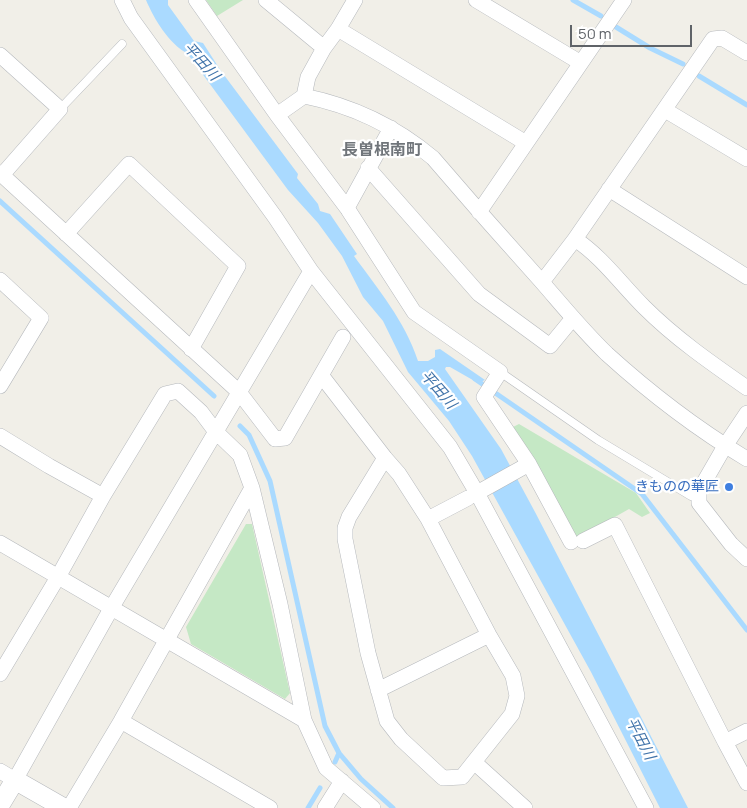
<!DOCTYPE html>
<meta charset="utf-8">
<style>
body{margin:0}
#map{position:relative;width:747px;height:808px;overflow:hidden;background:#f1efe8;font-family:Manrope,sans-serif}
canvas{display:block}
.scale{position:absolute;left:570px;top:25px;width:122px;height:22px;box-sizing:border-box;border:2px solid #5f6368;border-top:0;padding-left:6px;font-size:15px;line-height:18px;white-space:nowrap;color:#5f6368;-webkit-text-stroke:4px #fff;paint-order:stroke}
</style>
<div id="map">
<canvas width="747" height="808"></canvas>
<div class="scale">50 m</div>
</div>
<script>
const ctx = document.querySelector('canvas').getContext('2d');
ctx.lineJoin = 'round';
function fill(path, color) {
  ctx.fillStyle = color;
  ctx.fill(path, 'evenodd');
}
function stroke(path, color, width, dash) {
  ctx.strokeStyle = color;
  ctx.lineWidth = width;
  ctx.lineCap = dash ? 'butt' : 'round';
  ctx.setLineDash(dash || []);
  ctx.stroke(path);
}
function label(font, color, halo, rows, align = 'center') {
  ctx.font = font + ' Manrope,"Noto Sans JP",sans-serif';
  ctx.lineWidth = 4.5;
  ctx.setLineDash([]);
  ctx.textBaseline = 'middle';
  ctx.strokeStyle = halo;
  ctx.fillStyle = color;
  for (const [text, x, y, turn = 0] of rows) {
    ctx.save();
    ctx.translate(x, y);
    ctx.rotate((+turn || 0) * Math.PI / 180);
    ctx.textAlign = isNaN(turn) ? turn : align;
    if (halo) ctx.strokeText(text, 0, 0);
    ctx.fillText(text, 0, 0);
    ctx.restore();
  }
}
fill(new Path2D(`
 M206,0H243L217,16Z
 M519,424L636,493L650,513L642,517L629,509L576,539L511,428Z
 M246,524H252L290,693L285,699L191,644L186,627Z`), '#c5e8c5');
fill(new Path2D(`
 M146,0H168V5L194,41L203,43L221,71L298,174L297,178L318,204L320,211L330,214L357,254L354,256C378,289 405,321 418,361H428L435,357V350L440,349L485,380L478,383L450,367H446L445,369L501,449L535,512L688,808H660L591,672L472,456L449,421L408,372L383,321L363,297L342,256L318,223L288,190L187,53C169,44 154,19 146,0Z`), '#aadaff');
stroke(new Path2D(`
 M573,0L601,16
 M616,27L650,48L683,64
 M699,76L747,105
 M0,201L214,396
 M475,379L642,494L747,630
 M240,426L249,435L270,481L325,726L339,753L361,779L393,808
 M335,762L339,753
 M308,808L320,788`), '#aadaff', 5);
const service = new Path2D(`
 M60,109L122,44
 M500,372L598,440L691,496L699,497`);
const minor = new Path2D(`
 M122,0L131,18L275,217L311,271L450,447L477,493
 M196,0L277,115L347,208L414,312L500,372L484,397L529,464L571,542
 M266,0L324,48L338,29L355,0
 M476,0L581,63
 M338,29L526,143
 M0,55L60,109L2,175L0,173
 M304,96C353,106 394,125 433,158C468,199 504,240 541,281C562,305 583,331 607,354C650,393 697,429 747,459
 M665,110L747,159
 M277,115L304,96L308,77L324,48
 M368,168L479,294L550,346L573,318
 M2,175L239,392L275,439L285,438L343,337
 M609,189L747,277
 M347,208L391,128
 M479,212L624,0
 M66,234L129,164L238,266L191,349
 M575,239C602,257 621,284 644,307C675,338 711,363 747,388
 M0,280L41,318L0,386
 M542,282L575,239L713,39L722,38L747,53
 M321,375L385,458L399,474L428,519L489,635L513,676L517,696L512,714L462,777L443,778L401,739L387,721L368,653L345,539V528L349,517L385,458
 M747,413L725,446L699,491V503L731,544L747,559
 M0,436L49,466L103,496
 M529,464L477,493L646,808
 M428,519L468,498
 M583,541L615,525L725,742L747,731
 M0,543L304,720
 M0,674L58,577L103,496L165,394L178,391L201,412L216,432L240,455L252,488L280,604L304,720L326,768L373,808
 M378,690L489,635
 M121,721L270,808
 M725,742L747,783
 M474,762L525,808
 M0,771L15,780L112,607L311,271
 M69,808L121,721L252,488
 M325,808L342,781`);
const tertiary = new Path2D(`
 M0,805L15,780L64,808`);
stroke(service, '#b5b8bc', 9);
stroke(minor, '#b5b8bc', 16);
stroke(tertiary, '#b5b8bc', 20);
stroke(service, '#fff', 8);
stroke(minor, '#fff', 15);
stroke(tertiary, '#fff', 19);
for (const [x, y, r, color] of [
 [729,487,5,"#3f7fe0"]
]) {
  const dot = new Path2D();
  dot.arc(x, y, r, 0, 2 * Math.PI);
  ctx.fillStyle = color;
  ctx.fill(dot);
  stroke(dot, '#fff', 2);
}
label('14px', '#366cbe', '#fff', [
 ["きものの華匠",719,487]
], 'right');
label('italic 15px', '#4174aa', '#fff', [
 ["平田川",201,62,48],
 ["平田川",438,390,49],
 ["平田川",640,739,63]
]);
label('bold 16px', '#70757a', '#fff', [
 ["長曽根南町",382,151]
]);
</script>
